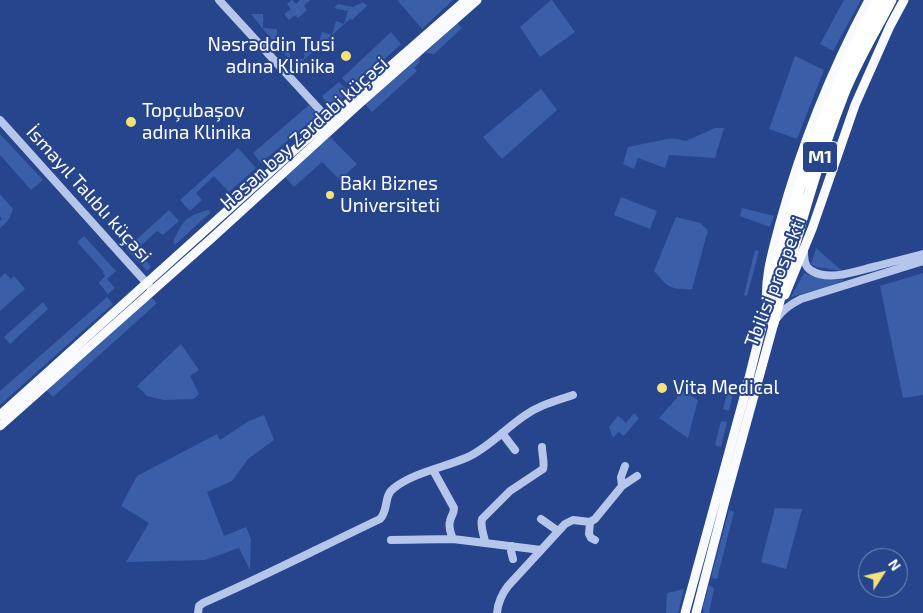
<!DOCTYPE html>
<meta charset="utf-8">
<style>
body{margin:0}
#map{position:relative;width:923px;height:613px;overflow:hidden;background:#26458c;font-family:"Exo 2",sans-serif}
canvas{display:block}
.north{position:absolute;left:858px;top:548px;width:50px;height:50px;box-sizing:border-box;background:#26458c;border:1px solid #7d8fba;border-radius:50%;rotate:55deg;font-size:14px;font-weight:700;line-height:20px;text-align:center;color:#fff}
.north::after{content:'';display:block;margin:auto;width:18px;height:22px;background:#f3e17a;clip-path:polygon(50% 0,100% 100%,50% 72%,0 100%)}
</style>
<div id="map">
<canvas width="923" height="613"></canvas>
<div class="north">N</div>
</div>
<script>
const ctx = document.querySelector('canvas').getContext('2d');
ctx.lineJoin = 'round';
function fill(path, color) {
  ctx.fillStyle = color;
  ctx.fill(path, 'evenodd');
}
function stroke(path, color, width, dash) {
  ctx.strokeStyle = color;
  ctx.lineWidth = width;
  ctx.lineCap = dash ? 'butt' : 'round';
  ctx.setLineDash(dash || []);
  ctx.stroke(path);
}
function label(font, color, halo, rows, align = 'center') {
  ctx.font = font + ' "Exo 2",sans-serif';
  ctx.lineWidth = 4;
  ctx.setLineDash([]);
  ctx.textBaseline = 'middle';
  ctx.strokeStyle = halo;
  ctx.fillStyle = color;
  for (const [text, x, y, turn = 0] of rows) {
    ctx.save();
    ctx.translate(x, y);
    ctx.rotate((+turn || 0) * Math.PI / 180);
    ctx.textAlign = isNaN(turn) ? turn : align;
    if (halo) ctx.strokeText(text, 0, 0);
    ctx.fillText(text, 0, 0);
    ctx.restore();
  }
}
fill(new Path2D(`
 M292,0L296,4L300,0H310L304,6L307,10L298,18L295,15L289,20L284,14L291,9L287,4Z
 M399,0H453L422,29L398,1Z
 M551,0H552L575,32L540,57L520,27Z
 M844,0H861L833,51L820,44Z
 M363,2L367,6L352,20L350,19L297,66C280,50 265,32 251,14H263V28L277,29V44H290V59H304L305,42L318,46L322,32L332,35L336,21L344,24L348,11L334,8L338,4L353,7Z
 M457,23L462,28L434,54L425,53Z
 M391,32L401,44L352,89L342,78Z
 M421,56L419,63L414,68L417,71L372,112L365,104Z
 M795,56L824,70L797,139L769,129Z
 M339,82L349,92L335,105L328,106L322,96Z
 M541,89L557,110L502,159L483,137Z
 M309,105L318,115L261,163L253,153Z
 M715,128H724L715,158L669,155L665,168L638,158L634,169L623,164L628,147L672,138L686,141Z
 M0,134L43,180L31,190L0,155Z
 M330,137L357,164L340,180L322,162L294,187L285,177Z
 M238,148L256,168L229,192L214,176L196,193L202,200L190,211L180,200Z
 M0,194L13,209C10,218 7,223 0,228V221L2,219L0,216Z
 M621,197L657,211L650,229L614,215Z
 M742,208L774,216L770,227L740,216Z
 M169,210L179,221L163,235L157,231L137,249L151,267L147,271L126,249Z
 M208,210L211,212L175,245L173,242C183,221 184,217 208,210Z
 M676,217L700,223L708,230L692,289C670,290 668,287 654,271Z
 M84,236L116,271L107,279L115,288L108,294L99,283L105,276L103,273L104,272L77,242Z
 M816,248L842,271L816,267L811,264Z
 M755,250L759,251L747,296L744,295Z
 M5,273L11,279L14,276L25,289L0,311V278Z
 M804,273L815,277L845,280L830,286L791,297Z
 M923,273V395L903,398L880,286Z
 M107,297L113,304L0,405V391Z
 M151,297L157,303L53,397L46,390Z
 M43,302L48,309L10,344L4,337Z
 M181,344L199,370L190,376L199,394L194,399L164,400L147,396L137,386Z
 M729,385L735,386L729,411L723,409Z
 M683,391L698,400L688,438L659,418Z
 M634,413L639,418L624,436L618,432L613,438L609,427L618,416L626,423Z
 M264,415L274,440L248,459L232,481L207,492L224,536L246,527L251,539L250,570L239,548L205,560L126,562L149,523L121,506L137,476L217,434L220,440L249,421Z
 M721,421L727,422L721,447L715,445Z
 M775,508L802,509L786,569L761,562Z
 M729,510L734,512L717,579L711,578Z
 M709,585L714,588L709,613H704L703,607Z
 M684,589L678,613H666L667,593Z`), '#3b5ea9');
stroke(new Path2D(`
 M219,0L329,120
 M0,120L151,288
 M804,250C804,258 804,267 812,271C830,282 859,270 877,266C892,262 908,258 923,254
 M777,318C783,309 791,304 801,299L923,261
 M502,433L515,450
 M625,466L621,477L622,486L637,476
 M433,470L454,508C454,514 451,516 450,521C448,527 451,534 453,539
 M541,519L558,531
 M590,522L589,534L591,538L595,540
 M391,540L453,539L541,550
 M485,542C484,534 480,528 482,519L510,491L543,469C545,464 542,454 542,447
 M512,546L511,551L513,559
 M198,613L199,606L203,603C263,577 321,547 380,519C389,510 383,496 394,488C415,472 443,468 468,457C489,447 505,429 524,416C539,405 556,401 573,395
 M497,613C498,602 501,595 508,586L565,524L573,520L590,522L595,519L622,486`), '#b5c6ea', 8);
stroke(new Path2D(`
 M785,295L812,229L855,105L890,26L904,0
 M0,415L299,146L466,0
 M0,426L212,238L360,103L477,0
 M685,613L746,390L767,306C764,278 773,250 780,223C801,146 831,71 869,0
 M696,613L725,501L775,319`), '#f9fafe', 9);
stroke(new Path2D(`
 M767,306L799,189L820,128L855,46L879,0
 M773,323C794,246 814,169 843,95C856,62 875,31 891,0`), '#fff', 11);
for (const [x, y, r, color] of [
 [346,56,6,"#f3e17a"],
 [131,122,6,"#f3e17a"],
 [330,195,5,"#f3e17a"],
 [662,388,6,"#f3e17a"]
]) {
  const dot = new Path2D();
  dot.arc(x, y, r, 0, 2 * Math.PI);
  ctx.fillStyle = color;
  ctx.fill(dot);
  stroke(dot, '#26458c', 2);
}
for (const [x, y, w] of [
 [820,157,35]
]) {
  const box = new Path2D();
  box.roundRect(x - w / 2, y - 15.5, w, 31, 4);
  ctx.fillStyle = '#26458c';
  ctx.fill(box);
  stroke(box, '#fff', 1);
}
label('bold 18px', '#fff', null, [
 ["M1",820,157]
]);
label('19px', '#fff', '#26458c', [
 ["Nəsrəddin Tusi",335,45,"right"],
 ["adına Klinika",335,67,"right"],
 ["Topçubaşov",142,111],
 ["adına Klinika",142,133],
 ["Bakı Biznes",340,184],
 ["Universiteti",340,206],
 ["Vita Medical",673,388]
], 'left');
label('19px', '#fff', '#26458c', [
 ["Həsən bəy Zərdabi küçəsi",304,133,-42],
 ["İsmayıl Talıblı küçəsi",89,194,48],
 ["Tbilisi prospekti",775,282,-69]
]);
</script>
